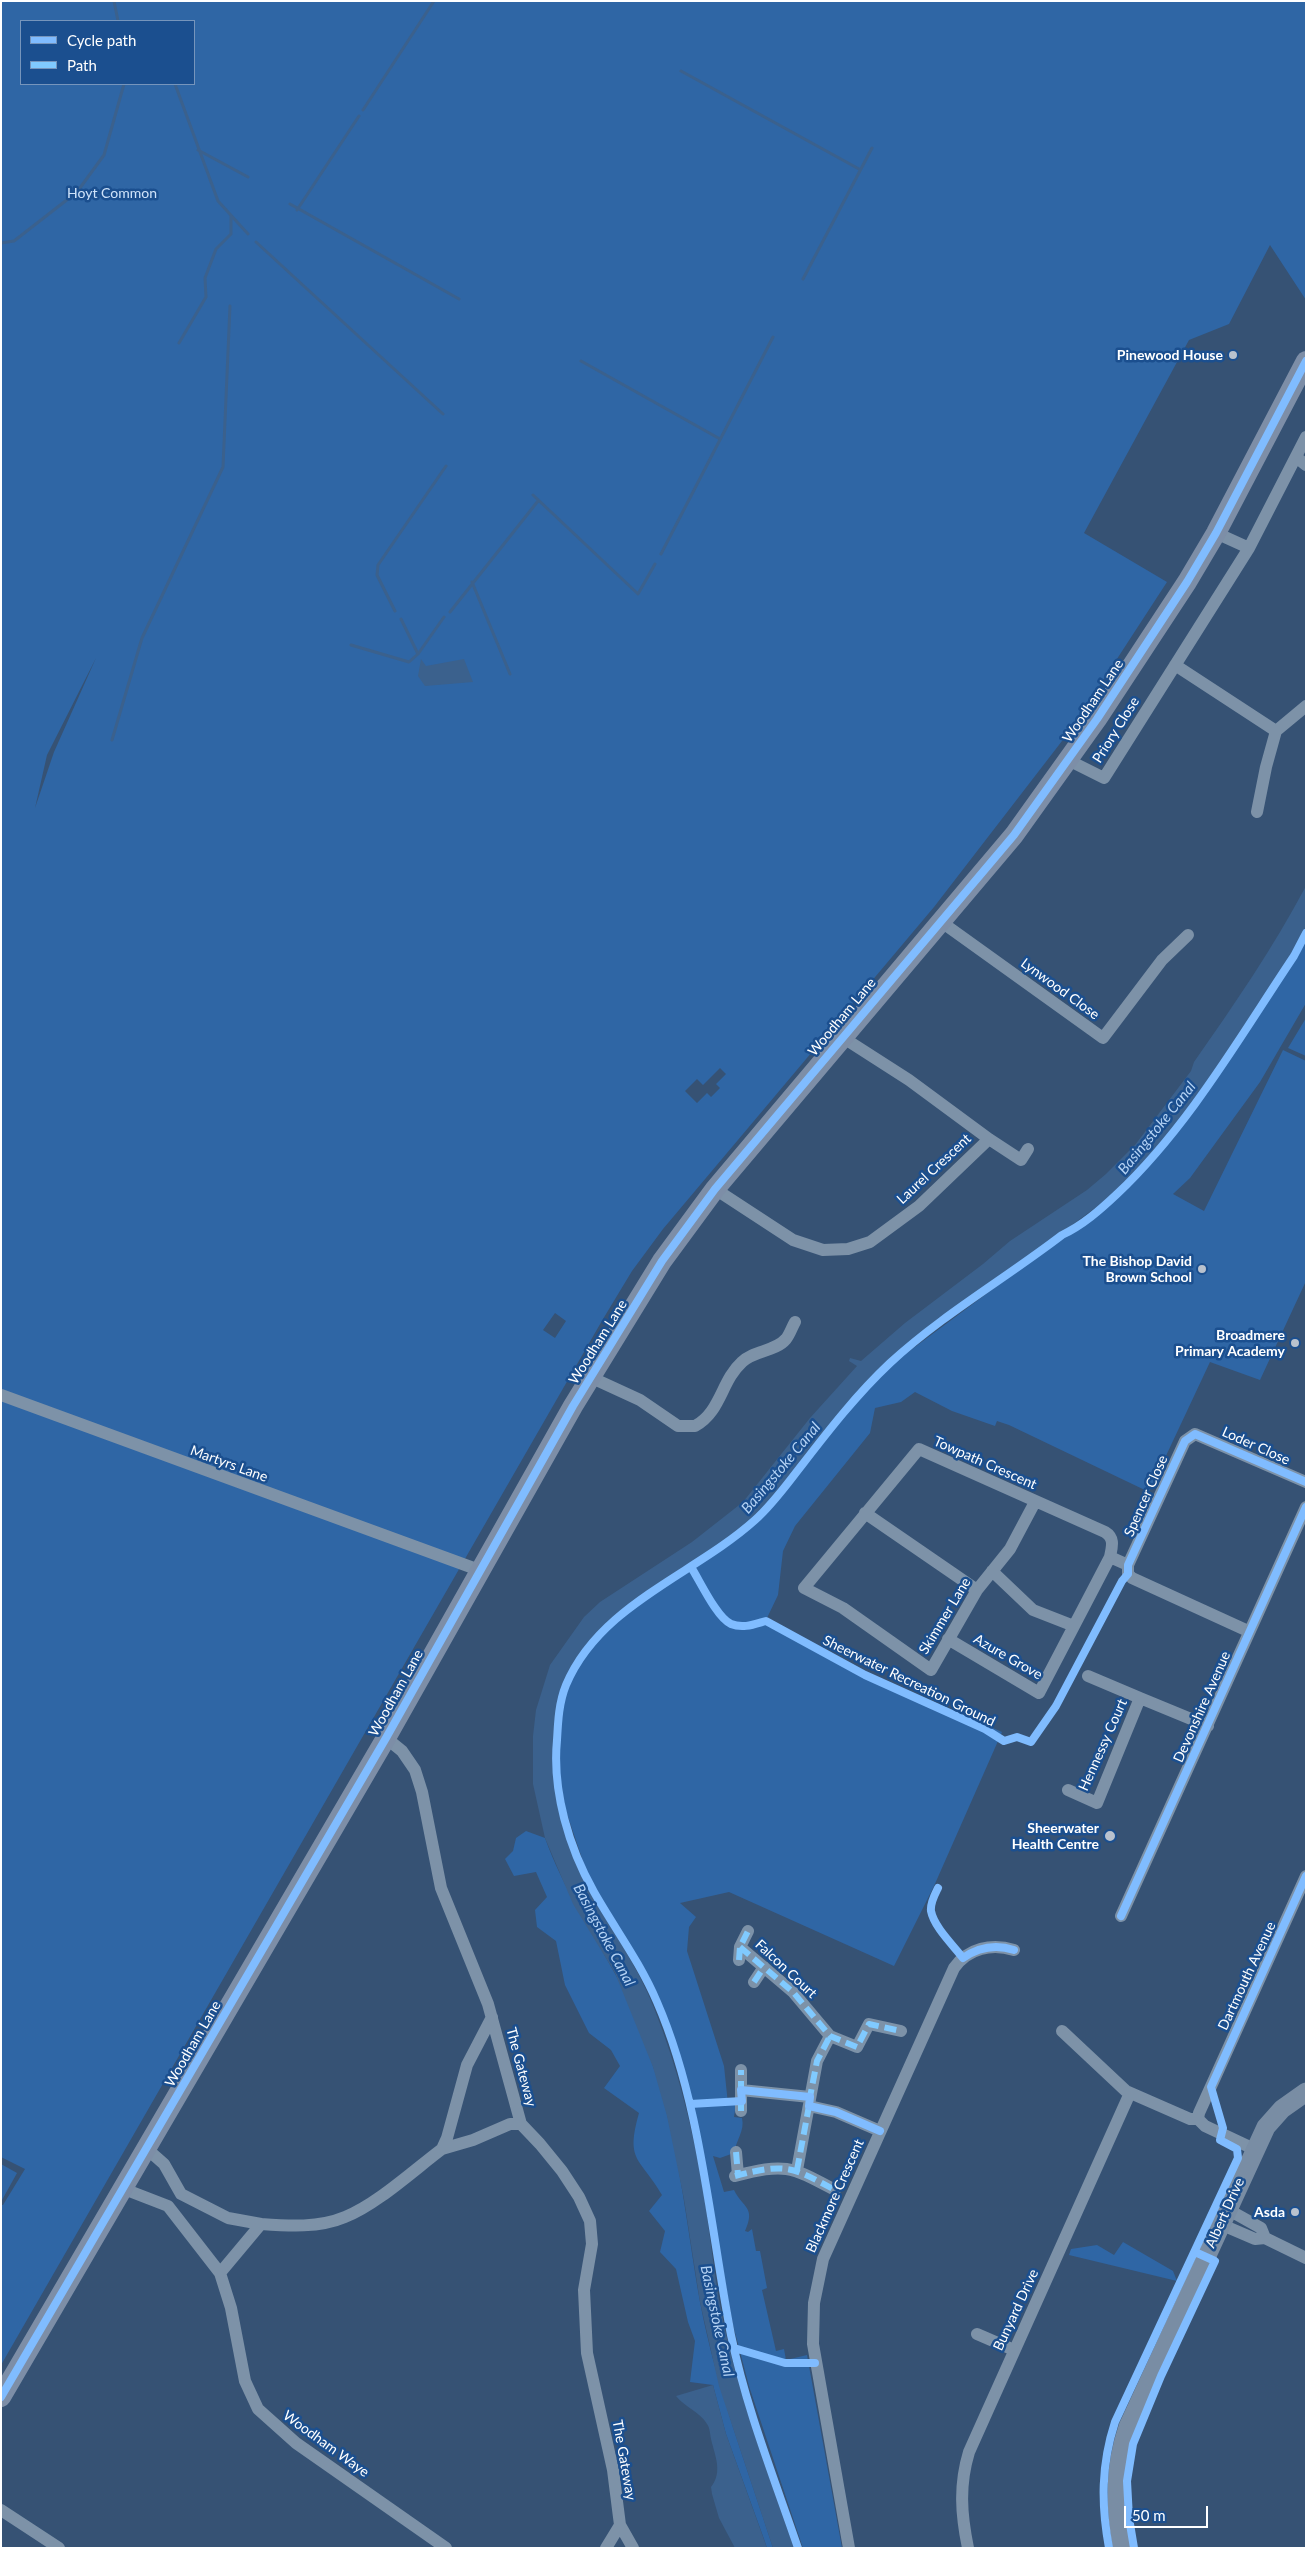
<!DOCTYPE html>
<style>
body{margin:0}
#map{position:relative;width:1307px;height:2549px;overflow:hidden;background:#365274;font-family:Lato,sans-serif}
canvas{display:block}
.frame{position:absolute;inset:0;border:2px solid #fff;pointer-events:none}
.legend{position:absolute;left:20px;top:20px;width:175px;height:65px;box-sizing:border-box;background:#1b4f8f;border:1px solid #7695bc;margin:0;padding:6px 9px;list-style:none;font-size:15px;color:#fff}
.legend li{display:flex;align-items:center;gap:10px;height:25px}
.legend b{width:25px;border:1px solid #7695bc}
.scale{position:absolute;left:1124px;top:2506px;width:84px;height:22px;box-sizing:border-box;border:2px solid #fff;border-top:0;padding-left:6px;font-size:15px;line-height:18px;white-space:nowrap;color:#fff;-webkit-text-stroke:4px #1b4f8f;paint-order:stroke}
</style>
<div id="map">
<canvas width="1307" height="2549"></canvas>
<div class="frame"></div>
<ul class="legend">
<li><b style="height:6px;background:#80bcff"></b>Cycle path</li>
<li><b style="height:6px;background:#80caff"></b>Path</li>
</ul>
<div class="scale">50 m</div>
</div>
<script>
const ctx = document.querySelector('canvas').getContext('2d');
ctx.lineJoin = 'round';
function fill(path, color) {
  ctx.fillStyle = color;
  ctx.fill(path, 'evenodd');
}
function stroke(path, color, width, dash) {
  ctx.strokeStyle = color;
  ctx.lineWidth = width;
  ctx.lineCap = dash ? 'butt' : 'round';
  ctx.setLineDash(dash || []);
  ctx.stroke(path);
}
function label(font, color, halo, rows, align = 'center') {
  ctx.font = font + ' Lato,sans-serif';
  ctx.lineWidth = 5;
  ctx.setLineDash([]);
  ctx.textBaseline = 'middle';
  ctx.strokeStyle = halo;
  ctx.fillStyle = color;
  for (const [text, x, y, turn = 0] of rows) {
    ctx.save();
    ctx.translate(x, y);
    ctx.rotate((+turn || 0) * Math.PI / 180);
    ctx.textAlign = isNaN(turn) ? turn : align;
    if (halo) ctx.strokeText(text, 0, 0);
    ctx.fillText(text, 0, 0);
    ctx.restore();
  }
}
fill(new Path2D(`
 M1,1H1306V300L1270,245L1229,324L1189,340L1084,533L1167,582L1072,728L934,907L663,1229L632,1271L603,1319L1,2365V2205H3L25,2169L1,2157ZM21,21H194V84H21ZM96,658L54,752L35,808L47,755ZM720,1068L726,1074L716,1084L720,1088L711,1097L707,1093L697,1103L685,1091L697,1079L703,1085ZM555,1313L566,1321L555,1338L543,1330Z
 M1306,939V1003L1260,1082L1190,1178L1173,1194L1204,1211L1283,1050L1306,1061V1281L1260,1380L1210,1362L1149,1492L1009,1425L997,1421L995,1426L952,1411L915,1392L901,1402L875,1408L870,1433L795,1526L783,1551L778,1595L767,1618L844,1662L1002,1732L934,1886L894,1966L729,1892L680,1903L696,1917L689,1927L687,1951L724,2066L728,2104L736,2103L734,2117L742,2118C745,2131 736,2140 734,2153L720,2158L713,2156L724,2192L734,2190C743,2208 756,2207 745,2231L748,2232L752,2229L756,2251H760L767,2288L762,2290L776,2351L784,2349L786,2360L807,2355L842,2548H803L749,2386L733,2325L694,2108L677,2046L646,1972L589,1879L565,1808L557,1756L562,1704L566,1688L574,1672L596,1641L640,1602L721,1549L754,1523L846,1413L892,1364L1063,1237C1081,1229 1094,1217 1108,1204C1166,1153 1209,1090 1251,1026C1270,997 1290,970 1306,939Z
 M1306,1018V1056L1288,1048Z
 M526,1831L545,1838C563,1888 589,1926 614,1972C631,2001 642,2034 653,2066C679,2142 686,2223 700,2302C716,2387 747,2466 773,2548H767L764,2539L726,2434L713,2385L690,2382L695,2341L688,2322L676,2269L660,2252L665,2231L649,2211L662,2195C640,2157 625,2162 639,2113L604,2088L620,2066L611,2050L589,2033L565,1985L556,1941L537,1927L535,1910L547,1897L536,1872L514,1876L505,1859L513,1851L516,1838Z
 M1,2164L17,2173L2,2200H1Z
 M1123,2242L1173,2271L1177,2281L1069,2255L1071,2249L1097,2245L1114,2255Z`), '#2f66a5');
fill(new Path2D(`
 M421,659L426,666L464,659L473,682L425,686L418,676Z
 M1306,886C1306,898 1307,914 1306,926C1301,951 1262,998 1247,1021C1211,1074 1178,1130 1132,1176C1108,1200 1080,1219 1053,1239C998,1278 941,1316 890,1361C852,1394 822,1437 790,1476C778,1491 766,1509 751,1522C686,1576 575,1615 557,1706C545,1771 559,1836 591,1893C612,1931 638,1967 654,2008C678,2068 693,2131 704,2194C710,2235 714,2275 722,2315C738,2395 767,2471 794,2548H773L719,2386L700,2302L684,2199L667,2116L653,2067L615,1973L573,1904L545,1838L533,1784V1736L536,1710L550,1665L584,1617L600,1602L692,1542L743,1502L810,1418L857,1366L849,1361L850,1358L861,1361L905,1323L983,1264L1010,1241L1087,1190L1106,1174L1135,1145L1191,1071L1194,1062C1234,1005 1273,948 1306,886Z
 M713,2385L726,2434L767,2548H735L719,2518L712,2494L711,2487C723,2472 715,2456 711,2439C710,2434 710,2428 707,2424C700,2412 686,2408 676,2396Z`), '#3b618d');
stroke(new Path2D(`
 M114,1L118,21
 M681,71L859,169
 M175,84L218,201L248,234
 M363,110L434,1
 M198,150L248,177
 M290,204L459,299
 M297,210L359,116
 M256,242L443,414
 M1,243L14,241L77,192L104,155L124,84
 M803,279L872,148
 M179,343L206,297L205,278L216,249L231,234V215
 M581,361L720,439
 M533,495L637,593
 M661,554L773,337
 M472,582L510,674
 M638,594L655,564
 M395,611L377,575L378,565L446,466
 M450,612L538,501
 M401,619L418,654
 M351,645L409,662L418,654L444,617
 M112,740L142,638L223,467L230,306`), '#3b618d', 3);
stroke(new Path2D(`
 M1296,457L1306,465
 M1216,533L1249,548
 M1175,665L1276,731
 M1068,760L1104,778L1249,548L1306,437
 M1257,812L1266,767L1276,731L1306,706
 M940,921L1103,1038L1162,960L1188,935
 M842,1037L909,1080L989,1139L1021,1160L1028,1149
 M715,1189L793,1240L823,1250L848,1249L870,1242L919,1206L989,1139
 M590,1377L640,1400L678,1426H695C721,1412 721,1381 742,1362C754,1350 775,1352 786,1339C790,1334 792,1327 795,1322
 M1,1395L479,1570
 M1035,1502L1010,1549L977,1590L931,1670L843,1608L804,1588L919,1449L1105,1532C1115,1538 1112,1547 1110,1557L1128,1565
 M865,1513L977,1590
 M992,1571L1033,1610L1074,1626L1110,1557
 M1248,1631L1132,1578L1128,1574V1565L1185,1441L1195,1434L1306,1482
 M948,1639L1039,1693L1074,1626
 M1140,1698L1208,1726
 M386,1738L402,1751L415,1770L422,1792L441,1888L488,2004L521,2124L540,2144L562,2171L579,2197L590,2221L592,2244L584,2290L587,2353L613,2470L620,2525L633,2548
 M1068,1790L1097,1803L1140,1698L1088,1676
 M1121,1916L1306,1507
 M740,1947L793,1992L830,2036L857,2047L869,2024L901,2031
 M739,1960L740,1947L748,1931
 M754,1982L764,1967
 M1062,2031L1126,2091L1190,2119H1198
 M741,2090L810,2097
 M809,2106L836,2112L880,2131
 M741,2111V2070
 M1198,2119L1199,2113L1306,1876
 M1198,2119L1205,2126L1254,2149
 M147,2149L164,2164L181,2194L228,2218L261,2224
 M442,2149L473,2140L510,2124H521
 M736,2152L738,2175
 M797,2170L817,2061L830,2036
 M735,2176C786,2163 790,2166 835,2190
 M124,2189L168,2206L220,2273
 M1227,2209L1261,2228L1265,2238
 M1220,2224L1255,2239L1265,2238L1306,2258
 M977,2334L1014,2350
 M1,2510L59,2548
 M446,2548L296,2443L258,2409L245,2381L231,2308L220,2273L261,2224C289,2226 319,2228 345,2217C376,2205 414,2170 442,2149L447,2138L467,2065L492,2017
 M606,2548L620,2525
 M849,2548L813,2344L814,2303L823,2259L954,1968C968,1948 992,1943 1014,1950
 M968,2548C961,2514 959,2485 969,2452L1130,2093`), '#7d92a8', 12);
stroke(new Path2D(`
 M1122,2548C1115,2505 1114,2468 1128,2427L1266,2127L1282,2109L1306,2092`), '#798da4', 19);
stroke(new Path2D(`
 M1,2397L386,1738L573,1406L662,1261L715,1189L1014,835L1097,719L1187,582L1216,533L1306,361`), '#7d8ea7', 20);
stroke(new Path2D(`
 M740,1947L793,1992L830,2036L857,2047L869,2024L901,2031
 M739,1960L740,1947L748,1931
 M754,1982L764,1967
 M806,2096L810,2097L817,2061L830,2036
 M741,2111V2070
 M736,2152L738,2175
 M797,2170L809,2106
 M735,2176C786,2163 790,2166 835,2190`), '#80caff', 6, [12, 6]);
stroke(new Path2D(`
 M691,1567C700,1581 717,1618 731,1624C743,1629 755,1624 766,1621L865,1675L985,1729L1004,1741L1017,1737L1031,1742L1056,1706L1122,1581L1128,1574V1565L1185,1441L1195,1434L1306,1482
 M938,1888C935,1894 930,1903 931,1911C934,1927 953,1945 963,1958C979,1947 995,1944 1014,1950
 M1121,1916L1306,1507
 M690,2104L742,2101L741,2090L810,2097L809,2106L836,2112L880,2131
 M734,2348L785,2363H815
 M1,2397L386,1738L573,1406L662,1261L715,1189L1014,835L1097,719L1187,582L1216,533L1306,361
 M798,2548C774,2478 746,2408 731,2335C710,2227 701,2103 657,2002C640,1962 615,1929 594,1892C569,1848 552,1791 557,1740C558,1721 559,1702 566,1685C600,1604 694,1575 755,1520C773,1504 787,1484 802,1465C829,1430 857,1394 890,1363C942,1315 1006,1278 1062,1235C1083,1225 1100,1210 1117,1194C1189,1126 1239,1038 1294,956L1306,933
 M1109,2548C1101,2504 1101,2465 1115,2422L1238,2158L1237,2149L1220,2140L1223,2128L1211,2087L1306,1876
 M1134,2548L1129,2518L1127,2481L1133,2444L1161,2376L1215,2261L1195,2252`), '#80bcff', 8);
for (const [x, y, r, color] of [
 [1233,355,5,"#b9c2ce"],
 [1202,1269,5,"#b9c2ce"],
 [1295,1343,5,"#b9c2ce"],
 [1110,1836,6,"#b9c2ce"],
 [1295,2212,5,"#b9c2ce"]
]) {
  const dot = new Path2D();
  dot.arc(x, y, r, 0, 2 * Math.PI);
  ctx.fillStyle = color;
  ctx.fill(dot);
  stroke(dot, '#1b4f8f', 2);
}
label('14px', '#cfe3fa', '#1b4f8f', [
 ["Hoyt Common",112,193]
]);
label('bold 14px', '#fff', '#1b4f8f', [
 ["Pinewood House",1223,355],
 ["The Bishop David",1192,1261],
 ["Brown School",1192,1277],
 ["Broadmere",1285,1335],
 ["Primary Academy",1285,1351],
 ["Sheerwater",1099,1828],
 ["Health Centre",1099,1844],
 ["Asda",1285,2212]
], 'right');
label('14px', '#fff', '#1b4f8f', [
 ["Woodham Lane",1093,701,-56],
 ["Priory Close",1116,730,-58],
 ["Lynwood Close",1060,989,36],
 ["Woodham Lane",842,1017,-50],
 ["Laurel Crescent",934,1169,-43],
 ["Woodham Lane",598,1342,-58],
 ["Loder Close",1256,1446,24],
 ["Towpath Crescent",985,1463,24],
 ["Martyrs Lane",229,1464,20],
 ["Spencer Close",1146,1496,-66],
 ["Skimmer Lane",945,1616,-59],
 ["Azure Grove",1008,1657,30],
 ["Sheerwater Recreation Ground",909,1681,26],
 ["Woodham Lane",396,1693,-61],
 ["Devonshire Avenue",1202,1707,-66],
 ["Hennessy Court",1103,1745,-66],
 ["Falcon Court",786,1969,43],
 ["Dartmouth Avenue",1247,1976,-65],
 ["Woodham Lane",193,2044,-60],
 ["The Gateway",521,2067,75],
 ["Blackmore Crescent",835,2196,-66],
 ["Albert Drive",1225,2213,-66],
 ["Bunyard Drive",1016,2310,-65],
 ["Woodham Waye",326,2444,36],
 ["The Gateway",624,2460,80]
]);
label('italic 15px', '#b5d3f5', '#1b4f8f', [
 ["Basingstoke Canal",1157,1128,-51],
 ["Basingstoke Canal",781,1468,-50],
 ["Basingstoke Canal",604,1935,62],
 ["Basingstoke Canal",717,2321,78]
]);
</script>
